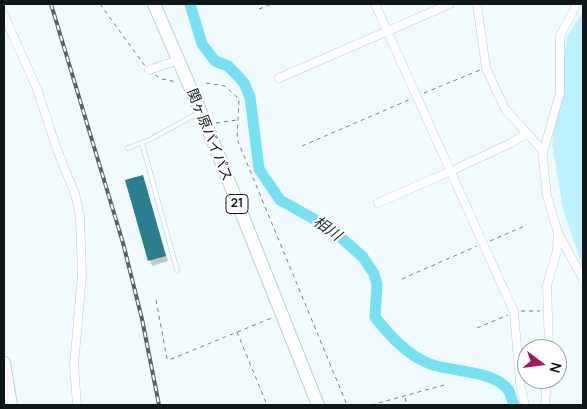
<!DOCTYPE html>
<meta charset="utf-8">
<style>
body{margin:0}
#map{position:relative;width:587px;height:409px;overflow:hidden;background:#f1fbfd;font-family:Manrope,sans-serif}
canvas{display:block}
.frame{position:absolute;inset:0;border:5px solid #0e1719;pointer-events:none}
.north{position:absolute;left:517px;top:339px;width:50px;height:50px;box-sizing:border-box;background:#fff;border:1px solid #9fa2a3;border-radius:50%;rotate:105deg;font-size:14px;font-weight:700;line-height:20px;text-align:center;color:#0e1719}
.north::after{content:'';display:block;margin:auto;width:18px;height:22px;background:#a61656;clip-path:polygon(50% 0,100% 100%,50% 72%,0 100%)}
</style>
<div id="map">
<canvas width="587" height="409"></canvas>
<div class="frame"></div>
<div class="north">N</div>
</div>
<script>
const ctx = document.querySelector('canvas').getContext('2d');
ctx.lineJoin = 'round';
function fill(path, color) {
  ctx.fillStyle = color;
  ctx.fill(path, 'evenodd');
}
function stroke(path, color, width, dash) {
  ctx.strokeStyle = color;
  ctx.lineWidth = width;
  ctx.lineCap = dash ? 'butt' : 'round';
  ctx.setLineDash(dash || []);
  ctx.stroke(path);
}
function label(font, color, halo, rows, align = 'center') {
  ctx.font = font + ' Manrope,"Noto Sans JP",sans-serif';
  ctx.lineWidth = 4.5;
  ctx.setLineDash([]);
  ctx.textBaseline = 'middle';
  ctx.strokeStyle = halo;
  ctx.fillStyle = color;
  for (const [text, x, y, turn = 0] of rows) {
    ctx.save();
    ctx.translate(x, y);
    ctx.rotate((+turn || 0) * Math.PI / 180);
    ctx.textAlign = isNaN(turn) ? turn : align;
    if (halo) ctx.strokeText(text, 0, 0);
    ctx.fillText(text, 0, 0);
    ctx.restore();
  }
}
fill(new Path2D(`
 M583,12V268L563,209L552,144L567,36Z`), '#bcf2fd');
fill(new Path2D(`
 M143,176L168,261L152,266L126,180Z`), '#0003');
stroke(new Path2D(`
 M190,4L202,44L215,61L228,66L236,74L244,83L250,97L259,169L280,200L330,228L363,257L374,274L377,284L375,317C390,336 407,355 430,364C450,372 496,370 509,391C511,395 512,401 514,405`), '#73e0f4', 11);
fill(new Path2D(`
 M143,175L166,256L148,261L125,180Z`), '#28808f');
const service = new Path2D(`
 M142,143L177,270
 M128,148L149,140L200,112`);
const minor = new Path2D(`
 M375,4L514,312L520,383L525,405
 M477,4L486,68L505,109L542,150L547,196L558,233L583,279
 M4,15L37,89L56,147L75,194L80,217L82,275L74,365L77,405
 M149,70L178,60
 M279,78L450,4
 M543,153L560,93V36L577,4
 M378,203L451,171L511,143L526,134
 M549,349L547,285L557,251L558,233
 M545,405L547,379`);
const trunk = new Path2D(`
 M154,4L206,124L318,405
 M4,363L11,405`);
stroke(service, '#b5cdd2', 5);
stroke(minor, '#b5cdd2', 9);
stroke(trunk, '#b5cdd2', 14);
stroke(new Path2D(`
 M100,4L145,66
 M259,9L272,4
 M155,75L162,79L177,82
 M206,83L225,86L239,99L237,139L347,405
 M424,93L480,70
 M216,123L237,120
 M302,146L411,99
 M490,241L527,225
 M402,279L477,246
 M156,300L167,359L169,360L274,317
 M521,311H540
 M477,328L508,315
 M237,332L267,405
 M405,398L407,405
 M371,405L448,384`), '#757e80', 1, [4, 4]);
stroke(service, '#fff', 4);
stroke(minor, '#fff', 8);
stroke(trunk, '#fff', 12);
const rail = new Path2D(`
 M51,4L123,243L142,319L159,405`);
stroke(rail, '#586163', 4);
stroke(rail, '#fff', 2, [5.5]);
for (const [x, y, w] of [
 [237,204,22]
]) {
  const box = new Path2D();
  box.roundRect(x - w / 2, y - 9.5, w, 19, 4);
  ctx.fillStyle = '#fff';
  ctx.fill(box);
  stroke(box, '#0e1719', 1);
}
label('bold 12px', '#0e1719', null, [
 ["21",237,204]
]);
label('14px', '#0e1719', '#fff', [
 ["関ヶ原バイパス",209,135,68]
]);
label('italic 15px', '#192d31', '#fff', [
 ["相川",327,229,35]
]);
</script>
